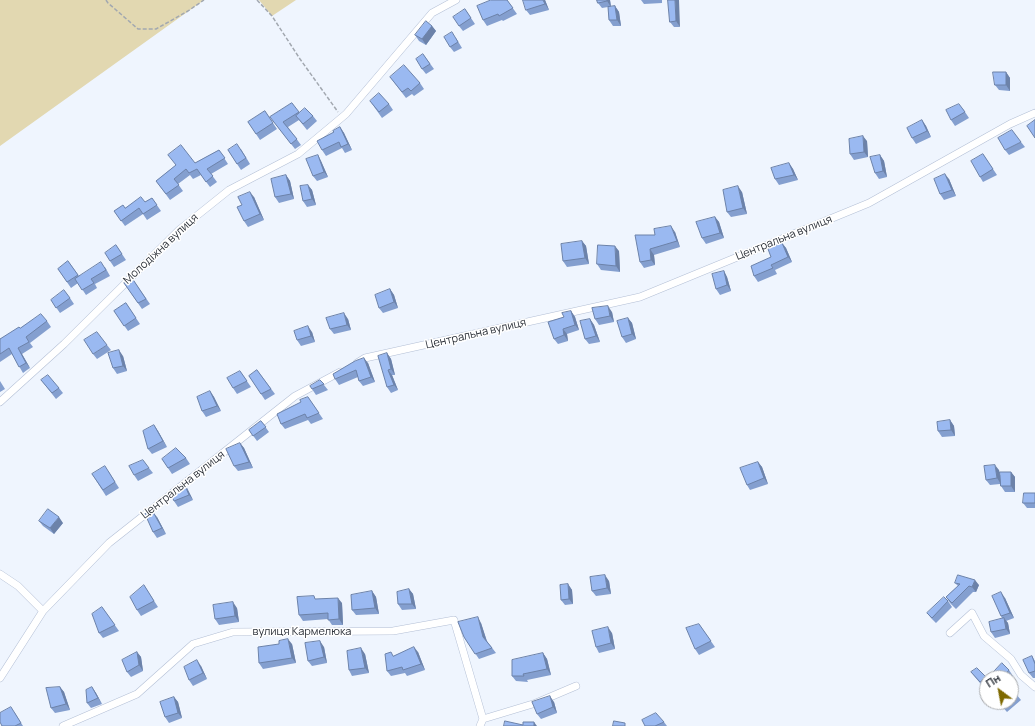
<!DOCTYPE html>
<meta charset="utf-8">
<style>
body{margin:0}
#map{position:relative;width:1035px;height:726px;overflow:hidden;background:#eff5fe;font-family:Manrope,sans-serif}
canvas{display:block}
.north{position:absolute;left:979px;top:670px;width:40px;height:40px;box-sizing:border-box;background:#fff;border:1px solid #aaacaf;border-radius:50%;rotate:328deg;font-size:11px;font-weight:700;line-height:16px;text-align:center;color:#2b3038}
.north::after{content:'';display:block;margin:auto;width:14px;height:18px;background:#7e6900;clip-path:polygon(50% 0,100% 100%,50% 72%,0 100%)}
</style>
<div id="map">
<canvas width="1035" height="726"></canvas>
<div class="north">Пн</div>
</div>
<script>
const ctx = document.querySelector('canvas').getContext('2d');
ctx.lineJoin = 'round';
function fill(path, color) {
  ctx.fillStyle = color;
  ctx.fill(path, 'evenodd');
}
function stroke(path, color, width, dash) {
  ctx.strokeStyle = color;
  ctx.lineWidth = width;
  ctx.lineCap = dash ? 'butt' : 'round';
  ctx.setLineDash(dash || []);
  ctx.stroke(path);
}
function label(font, color, halo, rows, align = 'center') {
  ctx.font = font + ' Manrope,sans-serif';
  ctx.lineWidth = 3;
  ctx.setLineDash([]);
  ctx.textBaseline = 'middle';
  ctx.strokeStyle = halo;
  ctx.fillStyle = color;
  for (const [text, x, y, turn = 0] of rows) {
    ctx.save();
    ctx.translate(x, y);
    ctx.rotate((+turn || 0) * Math.PI / 180);
    ctx.textAlign = isNaN(turn) ? turn : align;
    if (halo) ctx.strokeText(text, 0, 0);
    ctx.fillText(text, 0, 0);
    ctx.restore();
  }
}
fill(new Path2D(`
 M0,0H204L0,146Z
 M259,0H296L272,16Z`), '#e2d8b1');
const street = new Path2D(`
 M357,363L365,358L640,297L869,203L1010,124L1035,113
 M0,402L64,344L179,230L229,190L298,154L346,114L432,13L456,0
 M0,574L18,586L43,611
 M950,633L972,613L984,636L1011,659L1021,675L1035,687
 M0,678L43,611L109,543L295,396L340,372
 M63,726L137,694L193,644L233,632L393,631L454,620L483,719
 M480,726L483,719L536,703L576,686`);
stroke(street, '#b3bfd5', 8);
stroke(new Path2D(`
 M106,0L108,3L138,29H156L188,11L204,0
 M257,0L272,16L300,59L338,112`), '#a2a8b0', 1.5, [4, 2]);
stroke(street, '#fff', 7);
fill(new Path2D(`
 M507,0L517,14L503,21L502,20L487,26L483,20Z
 M545,0L549,10L530,15L526,10Z
 M597,0H610L611,7L615,6L619,12L621,26H613L609,20L608,7L602,8L598,3Z
 M641,0H662V3L644,4Z
 M668,0L680,27H674L670,22Z
 M465,9L475,24L463,31L459,26Z
 M432,26L436,31L426,45L419,41L415,35Z
 M456,38L462,48L454,52L450,47Z
 M423,54L434,69L426,74L422,69Z
 M1006,72L1010,78V91L999,90L995,85Z
 M390,77L420,83L424,89L414,96L412,94L406,98Z
 M370,101L389,104L393,110L382,118Z
 M292,103L299,113L313,116L317,121L307,130L299,120L288,127L301,145L295,149L270,117Z
 M963,109L969,118L955,126L951,120Z
 M265,111L277,129L260,140L248,122Z
 M922,120L926,126L931,137L916,144L912,138Z
 M340,127L344,133L352,150L345,153L342,148L326,156L322,150L334,132Z
 M867,141L868,157L854,160L850,154Z
 M1021,142L1025,147L1009,155L1005,150Z
 M241,149L250,164L241,170L228,150Z
 M219,150L228,164L211,174L217,182L210,187L201,175L193,179L190,175L178,184L183,191L170,200L156,181L176,165L195,163Z
 M983,154L997,175L983,182L980,177Z
 M318,155L321,161L328,177L317,181L313,176Z
 M880,155L884,161L887,177L879,179L875,173Z
 M789,163L793,169L798,180L779,185L775,179Z
 M286,175L290,181L294,199L279,203L275,197Z
 M949,179L956,196L944,200L940,194Z
 M308,185L312,190L316,205L307,207L303,201Z
 M742,192L747,214L731,217L727,212Z
 M254,197L264,220L248,227L244,221L242,205Z
 M152,198L161,211L147,220L143,214L125,226L114,211L145,202Z
 M715,217L719,222L724,238L706,244L702,238Z
 M675,232L680,247L654,255L655,265L644,268L640,262L655,235Z
 M582,241L586,246L589,264L567,267L563,261Z
 M782,243L786,248L792,262L775,270L777,274L758,282L754,276L771,257Z
 M116,245L126,260L114,267L110,261Z
 M619,251L620,272L601,270L597,264Z
 M68,261L79,276L105,267L110,276L95,284L97,288L86,295L78,283L71,288L58,269Z
 M724,271L727,277L731,291L720,295L716,289Z
 M132,278L150,304L142,309L124,283Z
 M390,289L394,295L398,308L383,313L379,308Z
 M70,298L74,304L60,313L51,300Z
 M126,303L140,324L128,331L114,311Z
 M571,311L575,317L579,330L567,334L568,341L558,344L554,339L564,317Z
 M612,312L614,322L599,325L595,319Z
 M628,318L632,323L636,339L626,343L622,337Z
 M348,319L351,330L334,334L330,329Z
 M590,319L594,325L600,342L589,344L585,339Z
 M47,321L51,327L30,343L33,347L22,354L30,368L27,370L23,373L12,354L0,362V339L20,328Z
 M312,332L315,342L301,346L297,340Z
 M107,345L111,350L97,359L93,354Z
 M387,353L391,359L395,375H392L398,390L391,393L387,387Z
 M123,356L127,371L117,374L113,368Z
 M368,363L375,382L363,386L359,381L358,377L339,385L335,379Z
 M257,370L275,394L265,400L249,376Z
 M240,371L251,387L237,394L233,388Z
 M41,380L59,388L63,393L56,399Z
 M320,380L328,390L316,395L312,389Z
 M0,381L5,389L0,392Z
 M210,391L214,397L221,411L206,417L202,411Z
 M308,397L323,419L311,424L308,420L285,429L281,424L301,402Z
 M950,420L954,426L955,436L942,437L938,431Z
 M261,421L269,432L257,441L249,430Z
 M154,425L158,431L167,447L152,454L148,449Z
 M240,443L244,448L253,468L238,471L234,466Z
 M186,458L190,464L172,474L162,459Z
 M758,462L762,467L768,484L750,490L747,485Z
 M149,468L153,473L138,481L134,475Z
 M999,470L1000,475L1011,472L1015,477V492H1005L1001,486L1000,484L990,485L986,480Z
 M109,472L119,488L106,496L92,474Z
 M184,483L187,488L193,500L178,507L174,501Z
 M1035,493V508H1027L1023,503Z
 M157,517L166,534L157,538L153,532Z
 M39,521L63,523L54,534L43,526Z
 M609,581L611,594L596,596L592,591Z
 M955,583L979,585L976,592H973L956,609L950,603L946,597L958,586Z
 M568,584L572,590L573,604L565,605L561,600Z
 M144,585L158,607L141,616L137,610Z
 M409,589L413,594L416,609L402,610L398,604Z
 M372,591L376,597L379,614L356,615L352,610Z
 M1005,598L1014,618L1006,621L1008,623L1010,634L995,638L991,632L1002,618L1001,616Z
 M317,599L342,603L343,625H332L328,619L303,621L299,615Z
 M948,601L952,607L936,623L931,618L927,613Z
 M102,607L119,631L103,638L99,633Z
 M237,608L239,622L219,625L215,619Z
 M481,623L487,641L496,653L479,659L464,637Z
 M699,624L715,647L699,655L695,649Z
 M612,633L615,649L599,653L596,647Z
 M292,644L296,663L263,669L259,663Z
 M324,647L327,663L312,666L308,661Z
 M137,652L141,657L143,671L131,677L127,672Z
 M418,652L425,670L407,676L405,673L391,676L387,671L394,656Z
 M543,653L547,659L551,675L527,680L528,682L516,681L512,676Z
 M365,654L369,673L352,676L349,670Z
 M1032,656L1035,661V678H1033L1029,673Z
 M201,666L207,679L193,686L189,680Z
 M1009,670L1013,676L1011,678H992L990,676Z
 M971,672L986,677L987,679V685L984,688Z
 M60,687L64,692L70,710L55,713L51,708Z
 M92,687L96,693L102,704L91,708L87,703Z
 M1011,688L1021,700L1007,712L998,702H1011Z
 M174,697L178,702L182,718L169,723L165,717Z
 M554,702L557,713L541,719L537,714Z
 M15,713L23,726H2Z
 M664,722L667,726H645Z`), '#849fcf');
fill(new Path2D(`
 M543,0H545L549,10L545,4Z
 M607,0H610L611,7L607,1Z
 M675,0H679L680,27L676,21Z
 M615,6L619,12L621,26L617,20Z
 M432,26L436,31L426,45L422,39Z
 M1006,72L1010,78V91L1006,85Z
 M922,120L926,126L931,137L927,131Z
 M340,127L344,133L352,150L348,144Z
 M863,136L867,141L868,157L864,152Z
 M318,155L321,161L328,177L324,172Z
 M880,155L884,161L887,177L883,171Z
 M789,163L793,169L798,180L794,175Z
 M945,174L949,179L956,196L952,190Z
 M286,175L290,181L294,199L291,194Z
 M308,185L312,190L316,205L312,199Z
 M738,186L742,192L747,214L743,208Z
 M250,192L254,197L264,220L260,214Z
 M715,217L719,222L724,238L720,233Z
 M671,226L675,232L680,247L677,241Z
 M582,241L586,246L589,264L585,258Z
 M782,243L786,248L792,262L788,257Z
 M615,246L619,251L620,272L616,266Z
 M650,249L654,255L655,265L651,260Z
 M724,271L727,277L731,291L727,285Z
 M390,289L394,295L398,308L394,302Z
 M608,306L612,312L614,322L610,316Z
 M571,311L575,317L579,330L575,325Z
 M344,313L348,319L351,330L347,325Z
 M628,318L632,323L636,339L632,334Z
 M590,319L594,325L600,342L596,336Z
 M308,326L312,332L315,342L311,336Z
 M563,329L567,334L568,341L564,335Z
 M18,348L22,354L30,368L26,363Z
 M119,350L123,356L127,371L123,366Z
 M387,353L391,359L395,375L391,369Z
 M364,358L368,363L375,382L371,377Z
 M388,370L392,375L398,390L394,385Z
 M210,391L214,397L221,411L217,406Z
 M950,420L954,426L955,436L951,430Z
 M154,425L158,431L167,447L163,441Z
 M240,443L244,448L253,468L249,462Z
 M758,462L762,467L768,484L764,478Z
 M995,465L999,470L1001,484L997,478Z
 M1011,472L1015,477V492L1011,486Z
 M184,483L187,488L193,500L189,495Z
 M153,512L157,517L166,534L162,528Z
 M59,517L63,523L54,534L50,528Z
 M605,575L609,581L611,594L607,588Z
 M975,580L979,585L976,592L972,587Z
 M568,584L572,590L573,604L569,599Z
 M409,589L413,594L416,609L412,604Z
 M372,591L376,597L379,614L375,608Z
 M1001,592L1005,598L1014,618L1010,613Z
 M338,598L342,603L343,625L339,619Z
 M233,602L237,608L239,622L235,616Z
 M478,617L481,623L487,642L483,637Z
 M1004,618L1008,623L1010,634L1006,629Z
 M608,627L612,633L615,649L611,643Z
 M288,639L292,644L296,663L292,658Z
 M320,641L324,647L327,663L324,657Z
 M414,647L418,652L425,670L421,664Z
 M361,648L365,654L369,673L365,668Z
 M137,652L141,657L143,671L139,665Z
 M543,653L547,659L551,675L547,669Z
 M197,660L201,666L207,679L203,673Z
 M60,687L64,692L70,710L66,704Z
 M92,687L96,693L102,704L98,698Z
 M550,696L554,702L557,713L553,707Z
 M174,697L178,702L182,718L178,713Z
 M534,722L537,726H534Z`), '#6c82a9');
const building = new Path2D(`
 M491,0H507L513,8L499,16L498,14L483,20L477,6Z
 M523,0H543L545,4L526,10Z
 M597,0H607V1L598,3Z
 M668,0H675L676,21L670,22Z
 M615,6L617,20H609L608,7Z
 M465,9L471,18L459,26L453,17Z
 M426,21L432,26L422,39L415,35Z
 M452,32L458,42L450,47L444,37Z
 M423,54L430,64L422,69L416,59Z
 M404,65L420,83L411,91L408,88L402,92L390,77Z
 M993,72H1006V85H995Z
 M379,93L389,104L379,112L370,101Z
 M292,103L299,112L283,122L297,139L291,144L270,117Z
 M959,104L965,112L951,120L946,110Z
 M305,108L313,116L303,124L296,116Z
 M265,111L273,123L256,134L248,122Z
 M922,120L927,131L912,138L907,128Z
 M1035,120V138L1027,126Z
 M340,127L348,144L341,147L339,142L322,150L317,141L334,132L333,131Z
 M1012,130L1021,142L1005,150L998,138Z
 M863,136L864,152L850,154L849,139Z
 M237,144L246,158L237,164L228,150Z
 M181,145L195,163L219,150L225,158L207,169L213,176L206,182L197,169L189,173L186,169L174,179L179,185L166,194L156,181L176,165L168,155Z
 M983,154L993,169L980,177L971,161Z
 M318,155L324,172L313,176L306,159Z
 M880,155L883,171L875,173L870,157Z
 M789,163L794,175L775,179L771,168Z
 M945,174L952,190L940,194L934,179Z
 M286,175L291,194L275,197L271,179Z
 M308,185L312,199L303,201L300,186Z
 M738,186L743,208L727,212L723,190Z
 M250,192L260,214L244,221L237,207L242,205L238,197Z
 M141,197L145,202L152,198L157,205L143,214L139,208L121,221L114,211L123,205L125,208Z
 M715,217L720,233L702,238L696,222Z
 M671,226L677,241L650,249L651,260L640,262L635,235H655L654,229Z
 M582,241L585,258L563,261L561,244Z
 M782,243L788,257L771,265L773,268L754,276L751,266L771,257L768,249Z
 M116,245L122,254L110,261L105,253Z
 M598,245L615,246L616,266L597,264Z
 M68,261L78,275L67,282L58,269Z
 M101,262L106,270L91,279L94,283L82,290L75,279Z
 M724,271L727,285L716,289L712,274Z
 M132,278L146,299L138,303L124,283Z
 M390,289L394,302L379,308L375,295Z
 M64,290L70,298L56,308L51,300Z
 M126,303L136,318L124,326L114,311Z
 M608,306L610,316L595,319L592,308Z
 M571,311L575,325L563,329L564,335L554,339L548,322L564,317L562,313Z
 M344,313L347,325L330,329L326,318Z
 M41,314L47,321L26,337L29,342L18,348L26,363L19,367L9,348L0,354V339L19,327L20,328Z
 M628,318L632,334L622,337L617,321Z
 M590,319L596,336L585,339L580,321Z
 M308,326L311,336L297,340L294,331Z
 M97,332L107,345L93,354L84,340Z
 M119,350L123,366L113,368L108,353Z
 M387,353L391,369L388,370L394,385L387,387L378,356Z
 M364,358L371,377L359,381L356,370L335,379L333,374L355,361Z
 M257,370L271,389L261,394L249,376Z
 M240,371L247,381L233,388L227,378Z
 M48,375L59,388L52,393L41,380Z
 M320,380L324,384L312,389L310,386Z
 M210,391L217,406L202,411L197,397Z
 M308,397L319,413L307,418L305,414L281,424L277,414L301,402L300,400Z
 M950,420L951,430L938,431L937,422Z
 M261,421L266,427L253,436L249,430Z
 M154,425L163,441L148,449L143,431Z
 M240,443L249,462L234,466L226,449Z
 M176,448L186,458L168,468L162,459Z
 M143,460L149,468L134,475L129,466Z
 M758,462L764,478L747,485L740,468Z
 M995,465L997,478L986,480L984,466Z
 M105,466L115,482L103,490L92,474Z
 M1000,472H1011V486H1001Z
 M184,483L189,495L174,501L170,492Z
 M1024,493H1035V503H1023Z
 M48,509L59,517L50,528L39,521Z
 M153,512L162,528L153,532L145,514Z
 M605,575L607,588L592,591L590,577Z
 M958,575L975,580L972,587L969,586L952,603L946,597L960,584L955,583Z
 M568,584L569,599L561,600L560,585Z
 M144,585L154,601L137,610L130,597Z
 M409,589L412,604H398L397,592Z
 M372,591L375,608L352,610L351,595Z
 M1001,592L1010,613L1001,616L992,596Z
 M314,596L315,599L338,598L339,619L328,620V613L299,615L297,597Z
 M944,597L948,601L932,618L927,613Z
 M233,602L235,616L215,619L213,605Z
 M102,607L115,625L99,633L92,614Z
 M478,617L483,637L492,648L475,654L464,637L458,622Z
 M1004,618L1006,629L991,632L989,622Z
 M699,624L711,641L695,649L686,628Z
 M608,627L611,643L596,647L592,631Z
 M288,639L292,658L259,663L258,647L279,644V641Z
 M320,641L324,657L308,661L305,643Z
 M414,647L421,664L403,670L402,667L387,671L385,654L391,652L393,656Z
 M361,648L365,668L349,670L347,651Z
 M137,652L139,665L127,672L122,660Z
 M543,653L547,669L523,674L524,676H512V660Z
 M1032,656L1035,664V671L1029,673L1023,660Z
 M197,660L203,673L189,680L184,667Z
 M1002,663L1009,670L1002,678H992L990,676Z
 M977,668L986,677L980,682L971,672Z
 M60,687L66,704L51,708L46,688Z
 M92,687L98,698L87,703L86,690Z
 M1011,688L1017,694L1011,699Z
 M550,696L553,707L537,714L532,702Z
 M174,697L178,713L165,717L160,702Z
 M999,702H1008L1003,706Z
 M11,707L21,723L15,726H2L0,722V713Z
 M656,713L664,722L655,726H645L642,720Z
 M505,721L523,725V722H534V726H504Z
 M614,721L625,723V726H613Z`);
fill(building, '#9ab9f1');
stroke(building, '#6c82a9', 1);
label('11px', '#2b3038', '#fff', [
 ["Центральна вулиця",784,238,-22],
 ["Молодіжна вулиця",161,249,-43],
 ["Центральна вулиця",476,334,-13],
 ["Центральна вулиця",183,485,-38],
 ["вулиця Кармелюка",302,632]
]);
</script>
